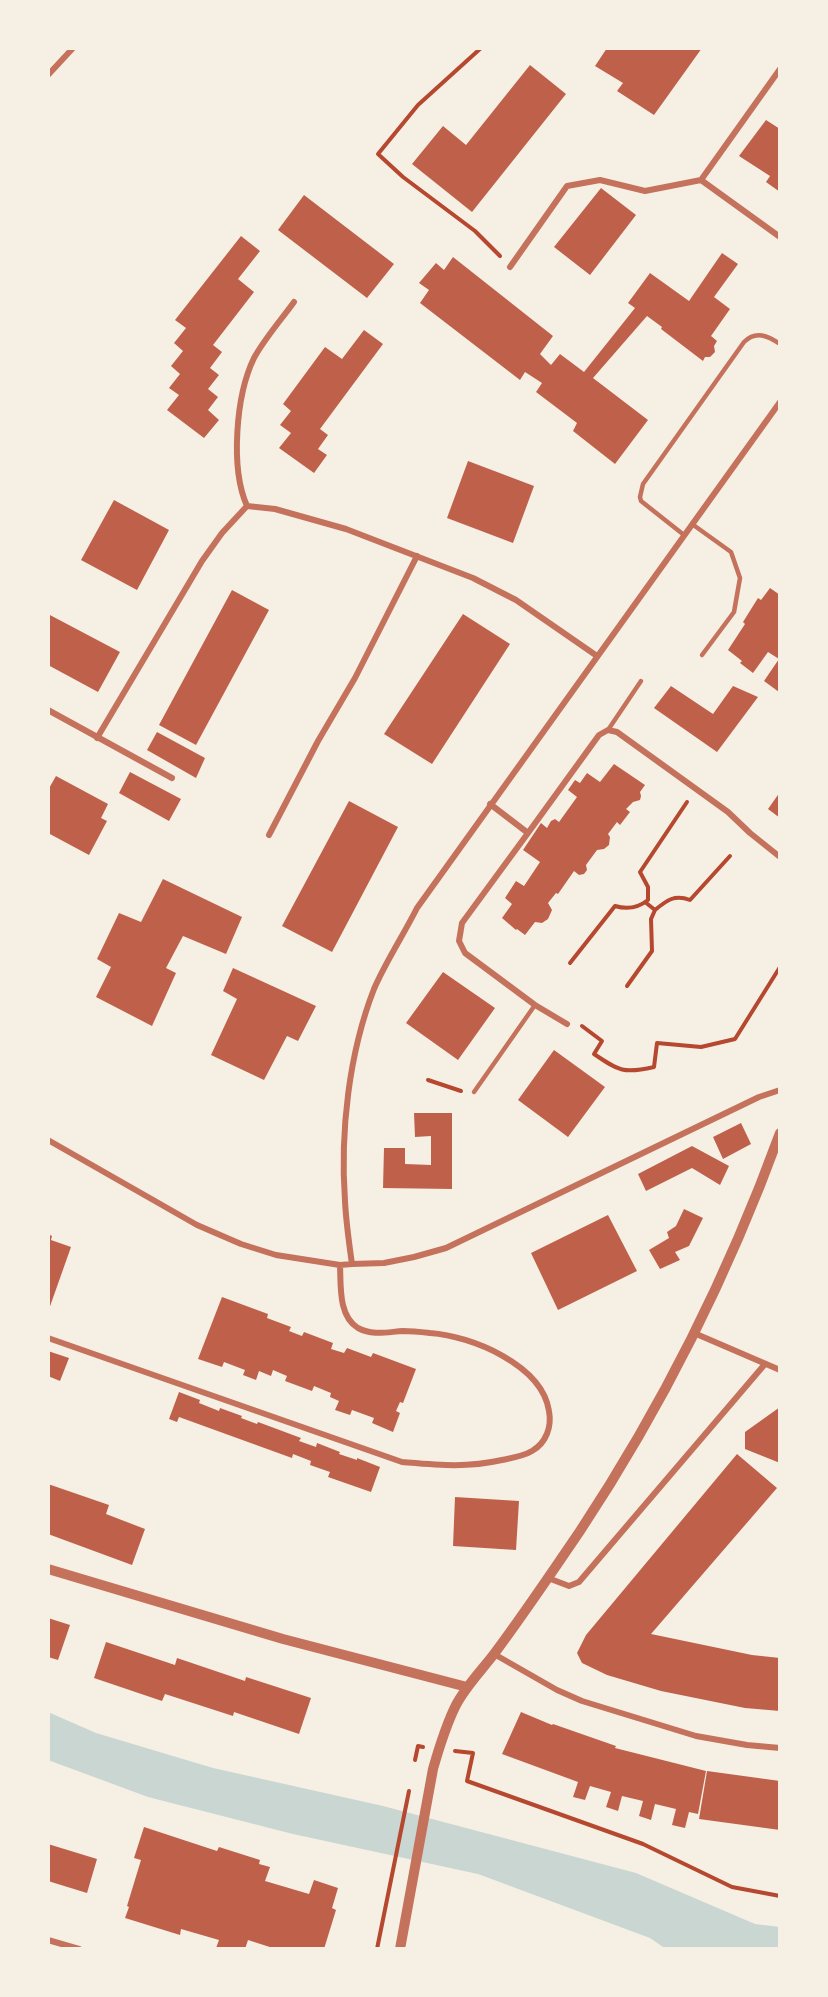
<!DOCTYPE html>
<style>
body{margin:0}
#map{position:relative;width:828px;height:1997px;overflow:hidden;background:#f6efe4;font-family:"Work Sans",sans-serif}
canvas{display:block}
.frame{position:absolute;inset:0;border:50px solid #f6efe4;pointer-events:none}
</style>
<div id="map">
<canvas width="828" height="1997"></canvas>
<div class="frame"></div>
</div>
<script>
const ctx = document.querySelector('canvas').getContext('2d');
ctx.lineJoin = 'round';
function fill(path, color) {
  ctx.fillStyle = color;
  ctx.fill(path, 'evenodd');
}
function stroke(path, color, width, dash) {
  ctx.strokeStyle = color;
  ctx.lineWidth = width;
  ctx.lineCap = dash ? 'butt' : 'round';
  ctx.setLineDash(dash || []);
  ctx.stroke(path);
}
fill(new Path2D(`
 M48,1712L96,1733L213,1768L383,1806L636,1873L755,1924L780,1927V1949H666L650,1938L478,1874L293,1834L148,1797L48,1760Z`), '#c9d6d2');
fill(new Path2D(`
 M607,48H702L654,115L617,91L623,83L595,66Z
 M530,65L566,94L472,212L412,164L443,126L466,145Z
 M766,120L780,129V192L766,182L770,176L739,156Z
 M601,188L636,215L590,275L554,247Z
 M304,195L394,264L367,298L278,230Z
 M241,236L260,251L238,279L254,292L213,345L222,352L210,368L219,375L208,389L218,397L208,410L219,420L204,438L167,410L179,395L169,388L180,374L171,366L183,351L174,343L186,328L175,320Z
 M722,253L738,264L714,297L730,309L711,336L717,341L714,346L715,352L710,357H705L703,361L661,329L662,327L647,316L593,378L648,420L615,464L573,431L577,423L536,392L542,383L525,372L520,380L420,303L429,290L419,283L436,263L444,270L453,257L553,336L540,354L551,365L560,354L584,372L635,308L628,303L650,273L689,301Z
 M364,330L383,344L320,429L328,435L318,449L327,455L314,473L279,448L291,433L280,425L291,411L283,404L325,347L342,359Z
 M468,461L534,486L513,543L447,518Z
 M114,500L169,530L137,590L81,560Z
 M770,588L780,595L779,692L764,681L779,659L768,652L753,673L740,663L742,661L728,650L745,624L743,622L758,598L761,600Z
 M232,590L269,610L196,745L159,725Z
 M48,614L120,652L98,692L48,665Z
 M463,614L510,644L432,764L384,734Z
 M671,686L713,714L733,686L758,697L717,752L654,708Z
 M157,732L205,758L196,778L147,750Z
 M614,764L645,785L640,792L641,796L640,800L633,802L626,809L630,812L620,825L617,822L608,834L610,837L609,845L604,849L597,850L586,865L587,870L584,874L579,875L574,871L558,894L556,893L548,903L552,910L548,919L542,923L535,922L525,935L517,929L516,930L502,918L512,904L505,898L516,881L524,886L540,862L523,850L541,823L547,828L551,821L555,819L559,822L577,797L568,790L575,780L580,783L587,773L600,782Z
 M130,772L181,799L169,821L119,793Z
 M56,776L108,804L101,818L107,821L89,855L48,833V790Z
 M780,792V818L768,809Z
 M349,801L398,827L332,952L282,926Z
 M163,879L242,917L226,954L183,936L166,968L176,973L152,1026L96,997L111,967L97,959L119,913L141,922Z
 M233,968L316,1006L298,1041L287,1036L264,1080L211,1055L237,999L223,991Z
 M443,972L495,1008L458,1060L406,1023Z
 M554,1050L605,1087L568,1137L518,1100Z
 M414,1113H452V1189L383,1188L384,1148H405V1164L431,1165V1136L415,1137Z
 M741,1123L751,1144L723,1159L713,1137Z
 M692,1146L729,1166L720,1185L692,1168L646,1191L638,1174Z
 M684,1209L703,1218L689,1246L675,1252L680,1260L660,1269L649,1250L669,1238L667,1232L676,1226Z
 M608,1215L637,1271L558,1310L531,1253Z
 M48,1234L52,1236L51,1240L71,1247L48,1312Z
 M222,1297L268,1314L267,1318L291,1327L289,1331L302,1336L304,1332L333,1343L331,1349L344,1353L347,1348L371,1357L373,1353L416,1369L403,1403L400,1402L396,1411L400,1413L393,1432L372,1423L374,1418L352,1410L350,1415L335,1410L339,1401L330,1397L331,1393L314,1386L312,1391L285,1381L287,1376L273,1370L271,1376L259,1371L256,1380L243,1375L245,1370L224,1362L222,1367L198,1359Z
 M48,1351L69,1358L60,1381L48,1376Z
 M179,1392L200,1400L199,1403L219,1411L220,1408L242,1416L241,1418L257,1424L258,1422L301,1438L299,1441L316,1447L317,1443L340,1452L339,1454L357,1460V1458L380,1467L371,1492L328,1477L330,1472L310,1465L311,1461L293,1454L292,1458L179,1417L177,1422L169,1419Z
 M780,1407V1463L745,1449V1432Z
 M737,1454L777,1488L651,1634L752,1655L780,1658V1711L745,1708L661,1691L607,1675L582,1663L577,1653L586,1635Z
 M48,1484L109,1505L106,1514L145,1529L132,1565L48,1534Z
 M455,1497L519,1501L516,1550L453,1546Z
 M48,1618L70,1625L58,1660L48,1657Z
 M106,1642L175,1665L177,1658L245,1681L246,1677L311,1698L299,1734L234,1712L233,1716L165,1694L162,1701L94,1678Z
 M521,1712L552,1725L553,1724L616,1746L615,1748L706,1771L698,1814L689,1812L685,1828L672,1825L676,1809L655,1804L651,1820L639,1816L643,1801L622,1796L618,1811L606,1807L611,1792L590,1786L585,1800L573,1797L578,1782L502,1754Z
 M707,1771L780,1781V1830L699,1819Z
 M144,1827L217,1851L219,1847L260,1860L259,1864L270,1867L265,1881L309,1894L314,1880L338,1888L332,1908L336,1910L324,1949H276L248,1940L245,1949H219L216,1948L219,1940L181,1929L180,1935L125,1918L129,1907L127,1906L141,1860L134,1858Z
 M48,1844L97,1859L87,1893L48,1881Z`), '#bf614a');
stroke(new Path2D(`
 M481,48L418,105L378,154L403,177L475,231L500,256
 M645,902L655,910C667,900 675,894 690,900L730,856
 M570,963L615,906C628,910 638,908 648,900V887L640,872L687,802
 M627,986L652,951L651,919L655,910
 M582,1026L602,1041L594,1054C619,1071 624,1074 654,1067L657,1043L701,1047L735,1039L780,967
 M428,1080L461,1091
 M455,1751L473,1753L467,1781L643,1844L732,1887L780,1896
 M415,1760L418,1746L423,1747
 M377,1949L409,1791`), '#b5482f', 4);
stroke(new Path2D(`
 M692,524L731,552L740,578L734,612L702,655
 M684,535L641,501L640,497L643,484L744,342C756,330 768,336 780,344
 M608,730L641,681
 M474,1092L535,1005`), '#c5725c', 4.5);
stroke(new Path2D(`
 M48,75L73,48
 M701,180L780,69
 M510,267L567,186L600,180L645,191L701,180L780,237
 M247,506C230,468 236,395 254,358C265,338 281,320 294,302
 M48,710L172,778
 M97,738L202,561L222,533L247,506L275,509L346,529L473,578L516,600L597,656
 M490,804L528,833L599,735L608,730L617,732L728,812L750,833L780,857
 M528,833L462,923L459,941L465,953L535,1005L567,1024
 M269,835L318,741L355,678L417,556
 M48,1140L197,1225L241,1244L276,1255L340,1265L352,1264L384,1263L414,1257L446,1248L759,1097L780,1090
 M352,1264C349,1243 346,1222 345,1201C340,1132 349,1053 374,989C385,963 404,934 417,908L780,402
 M694,1333L780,1370
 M48,1338L402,1462C438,1465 466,1468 502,1460C512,1458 524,1456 532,1451C546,1443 552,1427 549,1411C542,1365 472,1336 430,1333C421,1332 412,1331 403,1331C387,1332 373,1336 358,1328C338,1316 341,1285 340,1265
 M548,1578L569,1586L579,1582L765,1364
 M494,1654L557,1690L582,1701L696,1736L747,1745L780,1748
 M48,1940L79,1949`), '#c5725c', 6);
stroke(new Path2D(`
 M48,1569L283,1639L467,1687
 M400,1949L433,1769C439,1748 446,1725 456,1705C466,1686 481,1671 494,1654C524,1614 552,1572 580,1531C662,1407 729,1273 780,1133`), '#c5725c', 10);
</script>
